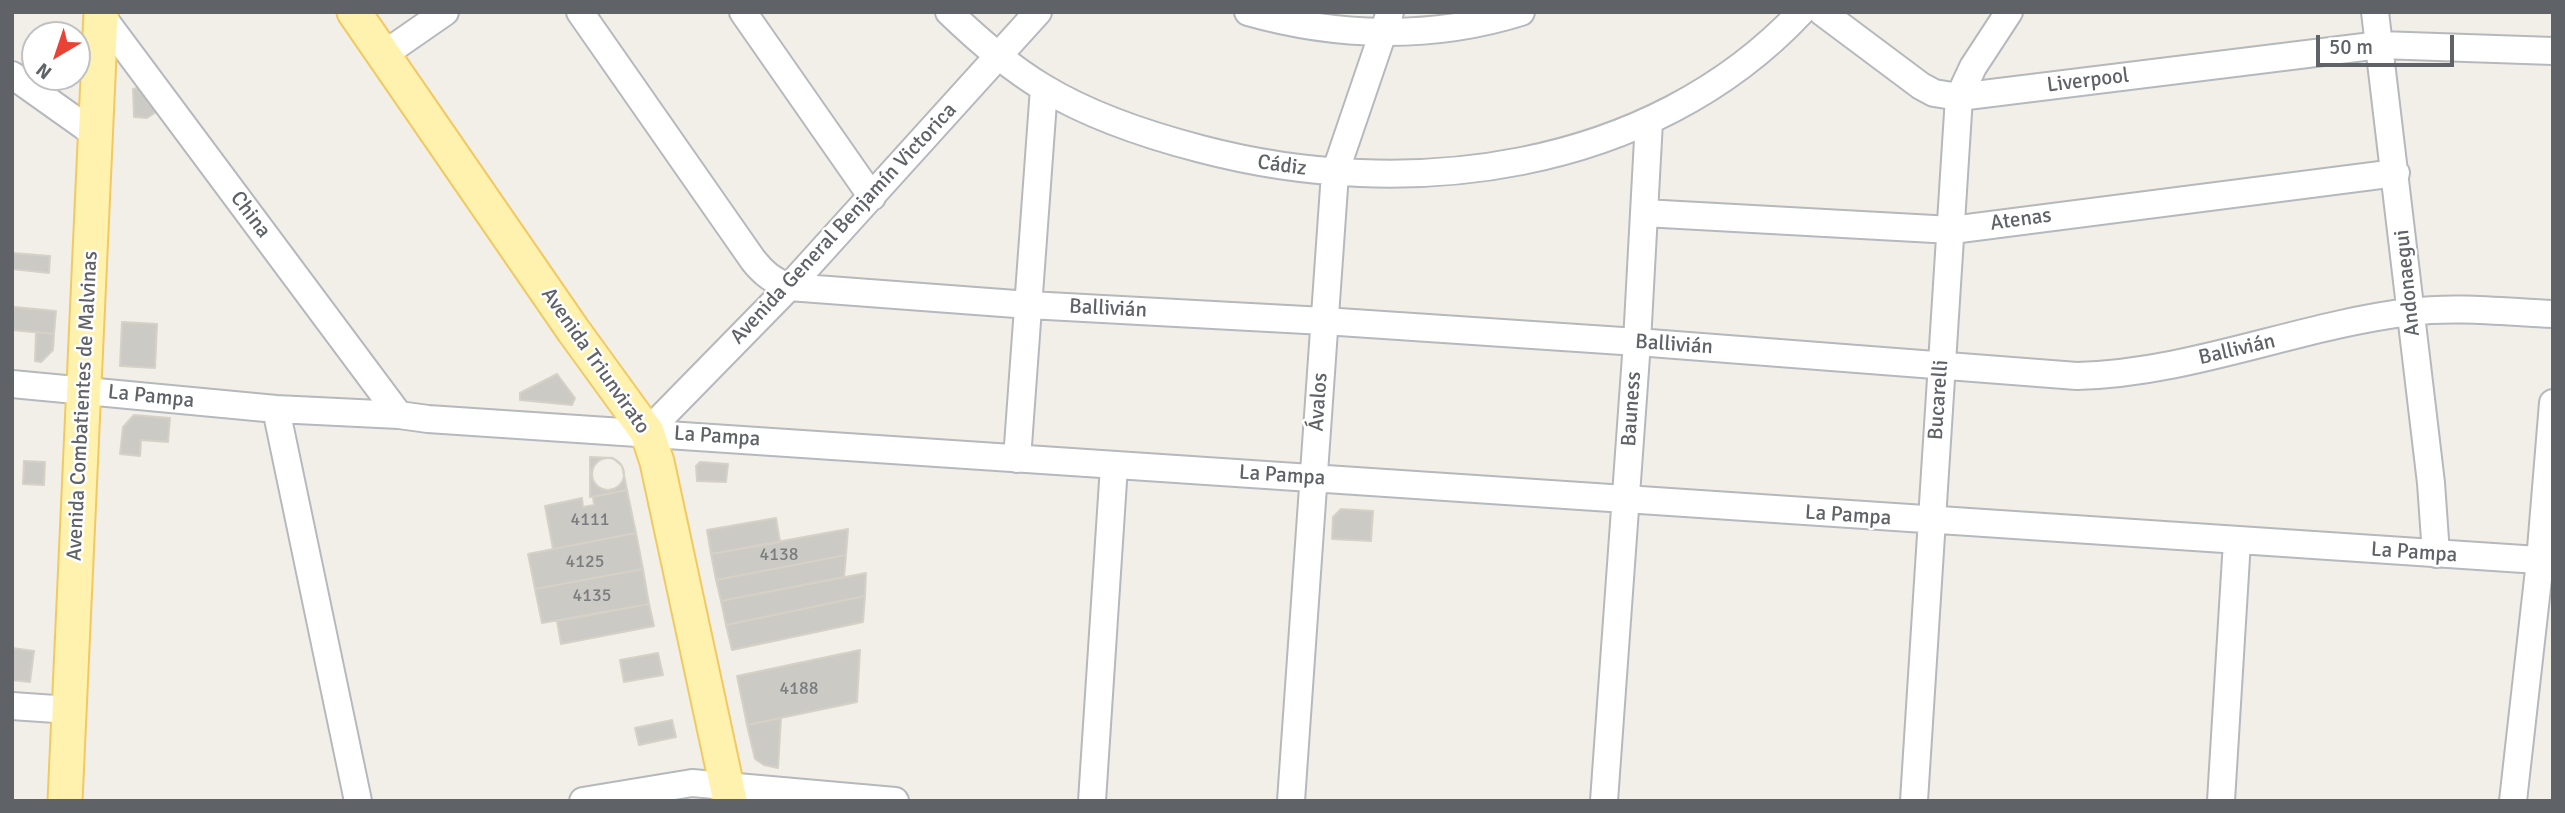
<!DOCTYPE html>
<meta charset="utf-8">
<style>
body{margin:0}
#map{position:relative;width:2565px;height:813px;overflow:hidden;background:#f1efe8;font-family:Signika,sans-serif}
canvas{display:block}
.frame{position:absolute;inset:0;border:14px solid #5f6368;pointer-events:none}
.north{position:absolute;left:21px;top:21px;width:70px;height:70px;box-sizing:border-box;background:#fff;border:2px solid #bfc1c3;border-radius:50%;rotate:219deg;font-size:19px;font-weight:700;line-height:28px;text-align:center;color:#5f6368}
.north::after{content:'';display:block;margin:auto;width:24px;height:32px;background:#ea4335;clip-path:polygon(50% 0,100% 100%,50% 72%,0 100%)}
.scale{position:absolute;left:2316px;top:35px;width:138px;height:32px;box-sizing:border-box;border:4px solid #5f6368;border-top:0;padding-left:9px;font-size:21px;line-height:24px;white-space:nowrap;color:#5f6368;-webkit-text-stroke:5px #fff;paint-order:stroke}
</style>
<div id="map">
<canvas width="2565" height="813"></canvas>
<div class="frame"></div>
<div class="north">N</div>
<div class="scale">50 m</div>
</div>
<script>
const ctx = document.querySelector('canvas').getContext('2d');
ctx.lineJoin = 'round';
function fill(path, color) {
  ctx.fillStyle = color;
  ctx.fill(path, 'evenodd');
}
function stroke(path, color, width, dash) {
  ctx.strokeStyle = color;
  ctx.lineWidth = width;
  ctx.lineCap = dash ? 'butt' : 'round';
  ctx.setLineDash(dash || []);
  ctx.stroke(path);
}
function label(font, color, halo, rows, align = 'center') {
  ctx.font = font + ' Signika,sans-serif';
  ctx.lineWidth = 5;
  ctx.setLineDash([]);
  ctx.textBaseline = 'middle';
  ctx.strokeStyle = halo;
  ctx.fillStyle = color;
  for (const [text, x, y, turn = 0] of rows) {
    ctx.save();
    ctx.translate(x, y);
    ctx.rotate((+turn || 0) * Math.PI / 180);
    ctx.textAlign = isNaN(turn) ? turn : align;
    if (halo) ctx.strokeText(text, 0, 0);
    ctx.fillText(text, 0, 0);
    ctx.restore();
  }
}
const building = new Path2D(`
 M146,86L161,109L147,118L134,117L133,89Z
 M12,253L50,256L49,273L12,269Z
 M14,307L56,311L54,334L12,330Z
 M122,322L157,324L155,368L120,366Z
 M36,332L54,334L53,350L41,362L35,361Z
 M557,374L575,398L572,405L520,400V393Z
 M134,415L170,418L168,442L141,440L140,456L120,454L123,427Z
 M590,457L613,458L622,466L627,490L590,497Z
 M592 474a16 16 0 1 1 32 0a16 16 0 1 1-32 0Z
 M24,461L45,462L44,485L23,484Z
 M700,462L728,464L726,482L697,481L696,466Z
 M627,490L636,533L553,549L545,506L582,498L583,507L594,505L593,497Z
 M1341,509L1373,511L1371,541L1332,539L1333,517Z
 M776,518L780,542L711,554L707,530Z
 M848,529L846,555L716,580L711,554Z
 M636,533L643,569L535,589L528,554Z
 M846,555L844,577L721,601L716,580Z
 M643,569L649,604L542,623L535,589Z
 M866,573L865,596L726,625L721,601Z
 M865,596L863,622L732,650L726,625Z
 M649,604L654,626L561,644L557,621Z
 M12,648L34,651L30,682L12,680Z
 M860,650L857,702L747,725L737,676Z
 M658,653L663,675L624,682L620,660Z
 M781,718L778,768L764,765L755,759L747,725Z
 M672,720L676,737L639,745L635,728Z`);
fill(building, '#cccac5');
stroke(building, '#d6d1c6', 2);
const minor = new Path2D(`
 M580,12L753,260C763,273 773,281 789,287L1029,305L1324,321L1637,342L2077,376C2191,373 2297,326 2409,312C2456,306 2506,312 2553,314
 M743,12L872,197
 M949,12C978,40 1009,67 1044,88C1092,117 1147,135 1201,149C1406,203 1650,173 1801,12
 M1248,12C1336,37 1432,40 1521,12
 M1822,12L1921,86L1934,93L1959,97L2380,45L2553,51
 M2375,12L2431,483L2436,554
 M101,15L399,415
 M383,55L445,12
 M12,75L95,134
 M1644,213L1952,230L2396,173
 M12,384L276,409L399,415L428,419L2553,561
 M276,409L358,801
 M647,432L789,287L1038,12
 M1017,459L1044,88
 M12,706L70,710
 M583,801L692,783L895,801
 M1092,801L1114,466
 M1291,801L1335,173L1390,12
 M1604,801L1637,342L1649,121
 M1914,801L1959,97L1973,67L2009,12
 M2221,801L2237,541
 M2513,801L2540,561L2553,403`);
const major = new Path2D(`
 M354,12L573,330L647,432L657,462L730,801
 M65,801L101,12`);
stroke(minor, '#b5b8bc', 30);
stroke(major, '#f2c960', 37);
stroke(minor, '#fff', 26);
stroke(major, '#fff2af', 33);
label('18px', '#7a7d7f', null, [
 ["4111",590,520],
 ["4138",779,555],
 ["4125",585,562],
 ["4135",592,596],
 ["4188",799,689]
]);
label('21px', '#5f6368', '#fff', [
 ["Liverpool",2088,81,-7],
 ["Cádiz",1282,166,8],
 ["China",250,215,53],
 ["Atenas",2021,220,-8],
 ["Avenida General Benjamín Victorica",844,224,-47],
 ["Andonaegui",2408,283,-96],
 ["Ballivián",1108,309,3],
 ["Ballivián",1674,345,4],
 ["Ballivián",2237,350,-13],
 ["Avenida Triunvirato",595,361,55],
 ["La Pampa",151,397,6],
 ["Bucarelli",1939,400,-86],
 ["Ávalos",1319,402,-86],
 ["Avenida Combatientes de Malvinas",83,406,-87],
 ["Bauness",1632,409,-86],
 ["La Pampa",717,437,4],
 ["La Pampa",1282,476,4],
 ["La Pampa",1848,516,4],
 ["La Pampa",2414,553,4]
]);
</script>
